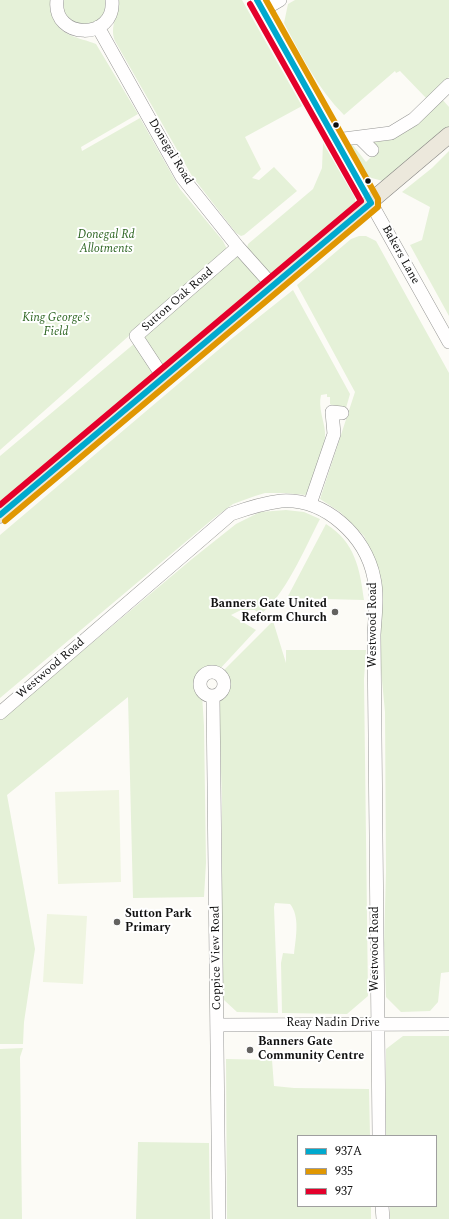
<!DOCTYPE html>
<style>
body{margin:0}
#map{position:relative;width:449px;height:1219px;overflow:hidden;background:#fcfbf6;font-family:Spectral,serif}
canvas{display:block}
.legend{position:absolute;left:297px;top:1135px;width:140px;height:72px;box-sizing:border-box;background:#fff;border:1px solid #9f9f9f;margin:0;padding:5px 7px;list-style:none;font-size:12px;color:#101010}
.legend li{display:flex;align-items:center;gap:8px;height:20px}
.legend b{width:20px;border:1px solid #9f9f9f}
</style>
<div id="map">
<canvas width="449" height="1219"></canvas>
<ul class="legend">
<li><b style="height:5px;background:#00a9ce"></b>937A</li>
<li><b style="height:5px;background:#e09702"></b>935</li>
<li><b style="height:5px;background:#e4002b"></b>937</li>
</ul>
</div>
<script>
const ctx = document.querySelector('canvas').getContext('2d');
ctx.lineJoin = 'round';
function fill(path, color) {
  ctx.fillStyle = color;
  ctx.fill(path, 'evenodd');
}
function stroke(path, color, width, dash) {
  ctx.strokeStyle = color;
  ctx.lineWidth = width;
  ctx.lineCap = dash ? 'butt' : 'round';
  ctx.setLineDash(dash || []);
  ctx.stroke(path);
}
function label(font, color, halo, rows, align = 'center') {
  ctx.font = font + ' Spectral,serif';
  ctx.lineWidth = 4;
  ctx.setLineDash([]);
  ctx.textBaseline = 'middle';
  ctx.strokeStyle = halo;
  ctx.fillStyle = color;
  for (const [text, x, y, turn = 0] of rows) {
    ctx.save();
    ctx.translate(x, y);
    ctx.rotate((+turn || 0) * Math.PI / 180);
    ctx.textAlign = isNaN(turn) ? turn : align;
    if (halo) ctx.strokeText(text, 0, 0);
    ctx.fillText(text, 0, 0);
    ctx.restore();
  }
}
fill(new Path2D(`
 M0,0H51C50,5 52,11 53,16C59,37 79,37 96,44L138,114L81,147L82,151L140,118L180,189L223,241L227,249L0,450Z
 M63,0H106L104,16L93,26L69,22L64,14Z
 M118,0H242L302,106L245,137L261,169L252,178L259,180L274,167L297,191L244,235L241,236L236,233L192,176L115,41C109,26 119,15 118,0Z
 M295,0H449V77L427,99L400,71L396,73L395,71L344,115C318,89 301,55 284,23L288,4Z
 M441,98L449,107V128L383,181L368,177L349,143L352,144L366,162L373,155L369,142L389,140L397,137Z
 M323,143L355,198V204L271,275L247,248L248,244L313,189L322,168Z
 M449,151V316L410,245L422,240L430,207L402,192L432,168Z
 M359,236H366L376,241L449,373V972L441,973L438,1002L430,1011L401,1012L386,997L384,943L386,872L385,712L381,670V580L373,556L364,536L340,512L320,499L355,392L297,285L351,239Z
 M238,255L261,282L262,285L169,365L161,367L143,336Z
 M293,290L350,394L346,408H336L330,404V397H327V394L321,395C318,408 324,420 325,432C326,453 313,476 306,495L284,493H265L255,496L233,504L214,518L0,698V535L230,340Z
 M135,343L155,376L0,509V456Z
 M286,510L304,512L320,519C306,546 283,600 259,615L255,610H241L231,615L256,630L218,671L206,668L198,674L196,685L202,694L204,726L206,863L204,897L133,898L128,697L7,795L35,949L24,1022L23,1044H0V720L192,559L236,524L260,512Z
 M326,524C355,542 360,569 364,600L287,598Z
 M273,621L286,663V650H366L364,679L368,996L347,1014L282,1013L281,963L283,953L294,954C296,937 300,916 290,904L275,903L274,907L278,1013L237,1012L224,1000L222,981V802L219,710L220,695L227,685L226,680L222,672Z
 M403,1036H449V1219H390V1206H436V1136H386V1049Z
 M23,1048L20,1057L22,1219H0V1049Z
 M226,1059L272,1060L274,1086L294,1088L369,1089L370,1136H298V1206H371V1219H227Z
 M138,1142L209,1143L210,1219H136Z`), '#e5f1d8');
fill(new Path2D(`
 M119,790L121,882L58,884L55,792Z
 M47,914L87,916L83,984L43,982Z`), '#eff5e1');
const minor = new Path2D(`
 M57,0C52,40 116,41 112,0
 M257,0L449,342
 M263,10L280,0
 M98,27L182,177L238,247L272,285
 M360,138L372,150
 M336,140L391,133L414,119L449,85
 M163,377L136,336L238,247
 M310,504L334,434L332,412L342,413
 M200 684a12 12 0 1 1 24 0a12 12 0 1 1-24 0Z
 M213,697L219,1219
 M0,713L231,514C248,508 264,503 281,501C325,498 366,536 374,578C378,596 375,616 374,635L379,1136
 M218,1025L449,1024
 M382,1206L383,1219`);
const major = new Path2D(`
 M0,515L449,135`);
stroke(minor, '#969694', 14);
stroke(major, '#848381', 17);
stroke(minor, '#fffefe', 13);
stroke(major, '#ece8dc', 16);
stroke(new Path2D(`
 M0,515L371,203L257,0`), '#00a9ce', 6);
stroke(new Path2D(`
 M5,521L378,207V199L266,0`), '#e09702', 6);
stroke(new Path2D(`
 M0,505L361,201L250,4`), '#e4002b', 6);
for (const [x, y, r, color] of [
 [336,125,3.5,"#101010"],
 [368,181,3.5,"#101010"],
 [335,612,4,"#636260"],
 [117,922,4,"#636260"],
 [250,1050,4,"#636260"]
]) {
  const dot = new Path2D();
  dot.arc(x, y, r, 0, 2 * Math.PI);
  ctx.fillStyle = color;
  ctx.fill(dot);
  stroke(dot, '#fff', 1.5);
}
label('12px', '#101010', '#fff', [
 ["Donegal Road",170,152,59],
 ["Bakers Lane",400,255,61],
 ["Sutton Oak Road",178,300,-41],
 ["Westwood Road",374,625,-90],
 ["Westwood Road",51,669,-41],
 ["Westwood Road",376,949,-90],
 ["Coppice View Road",217,958,-91],
 ["Reay Nadin Drive",333,1024]
]);
label('italic 12px', '#2e6623', '#fff', [
 ["Donegal Rd",106,236],
 ["Allotments",106,250],
 ["King George's",56,319],
 ["Field",56,333]
]);
label('bold 12px', '#101010', '#fff', [
 ["Banners Gate United",327,605,"right"],
 ["Reform Church",327,619,"right"],
 ["Sutton Park",125,915],
 ["Primary",125,929],
 ["Banners Gate",258,1043],
 ["Community Centre",258,1057]
], 'left');
</script>
